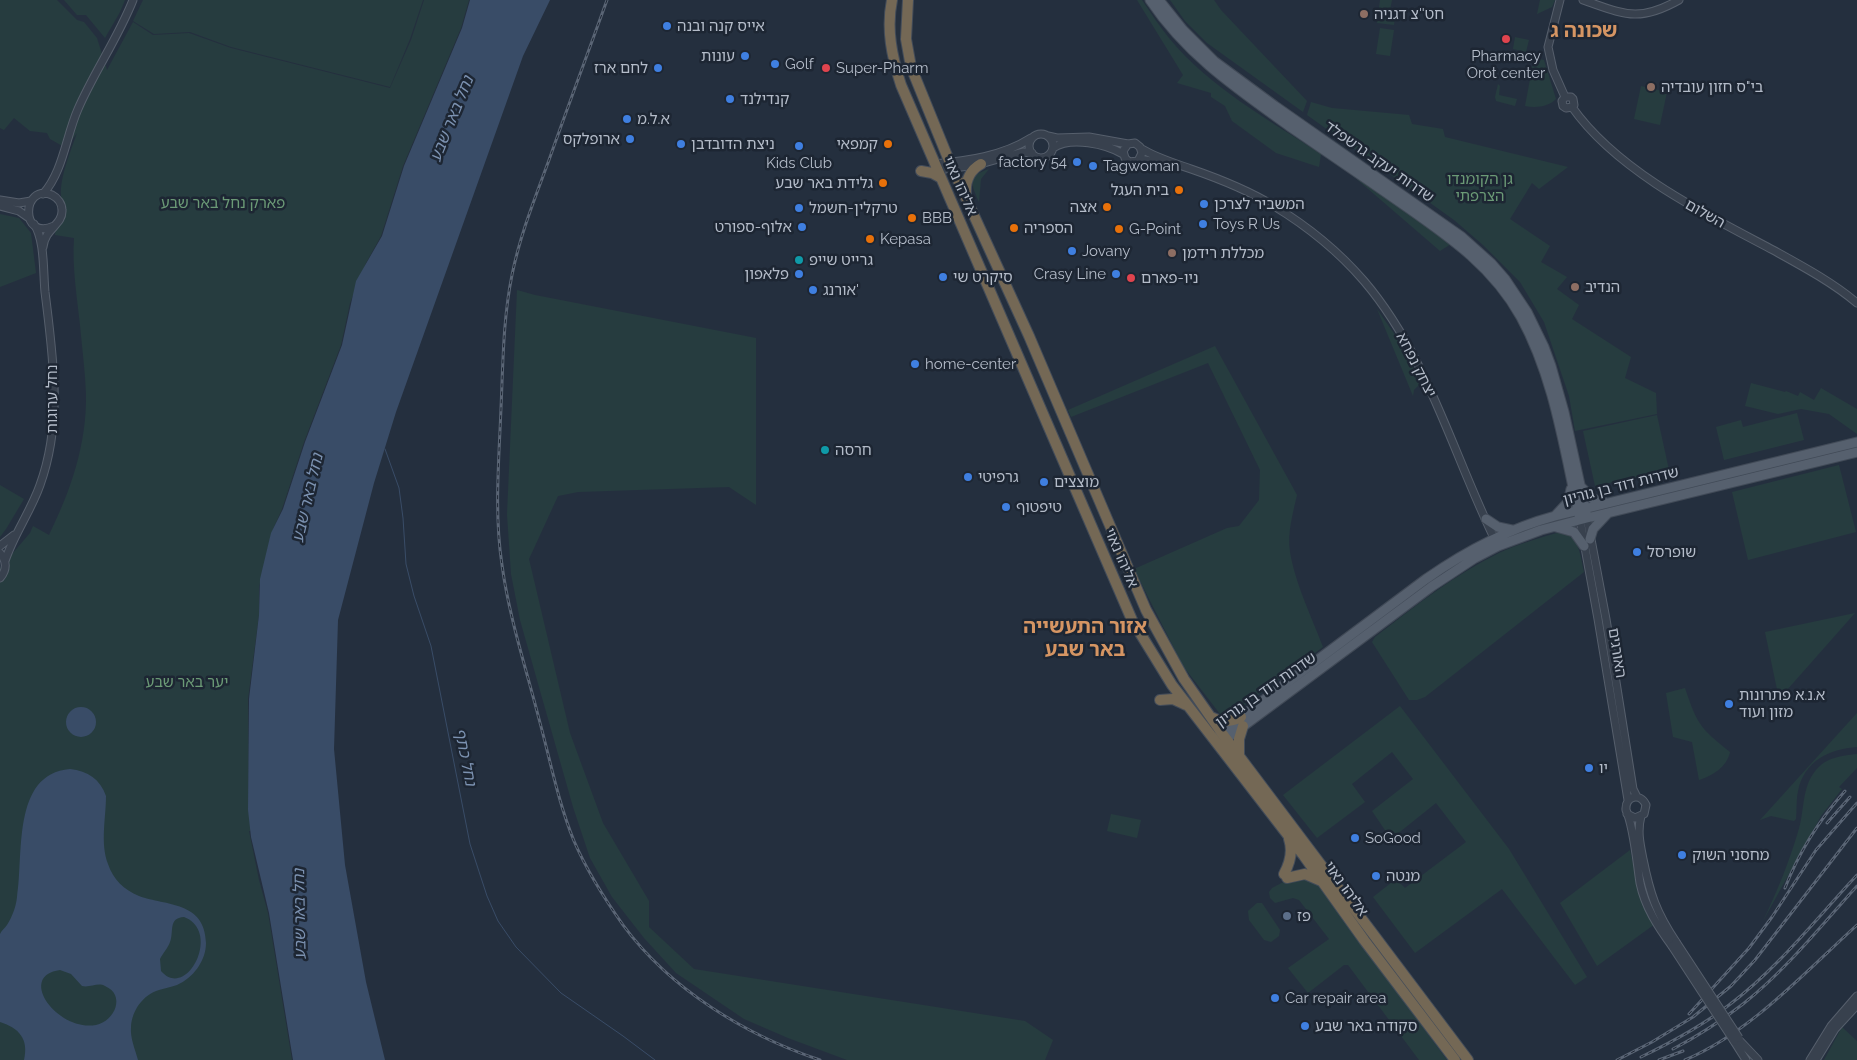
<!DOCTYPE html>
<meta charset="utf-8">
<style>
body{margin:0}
canvas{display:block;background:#242f3e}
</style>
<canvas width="1857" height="1060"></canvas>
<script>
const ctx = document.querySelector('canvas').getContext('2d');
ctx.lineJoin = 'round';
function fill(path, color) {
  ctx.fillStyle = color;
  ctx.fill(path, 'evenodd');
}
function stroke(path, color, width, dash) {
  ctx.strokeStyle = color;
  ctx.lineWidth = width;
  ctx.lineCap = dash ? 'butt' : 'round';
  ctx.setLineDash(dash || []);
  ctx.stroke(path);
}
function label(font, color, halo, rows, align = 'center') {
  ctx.font = font + ' Raleway,"Noto Sans Hebrew",sans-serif';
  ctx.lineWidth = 5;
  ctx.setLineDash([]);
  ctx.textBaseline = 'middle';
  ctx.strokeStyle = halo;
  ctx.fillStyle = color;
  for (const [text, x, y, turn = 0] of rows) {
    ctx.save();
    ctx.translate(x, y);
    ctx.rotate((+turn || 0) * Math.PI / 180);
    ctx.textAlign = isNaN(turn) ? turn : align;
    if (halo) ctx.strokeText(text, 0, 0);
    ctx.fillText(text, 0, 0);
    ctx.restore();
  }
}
fill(new Path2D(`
 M0,0H57L77,20L84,22L97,38L107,70L133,22L153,35L189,33L231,48L390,88L411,40L424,0H469L461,28L403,166L381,236L366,263L350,303L341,345L304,442L282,509L273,529L268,548L259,587V615L248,699L249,798L252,831H249L259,880L268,913L292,1060H0V568L30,533L33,526L49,535C71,490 87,444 86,393C85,370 82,347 80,325C77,296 72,267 74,238L55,235C55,226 64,222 65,214C66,207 61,201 61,195C60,177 71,150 77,133L66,148L50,139L47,133L30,131L14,118L4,130L0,128Z
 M64,0H125L120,12L105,38L86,15H77Z
 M143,0H423L410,39L390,87L231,47L190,32L154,34L133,21Z
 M1137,0H1142C1151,13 1159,26 1169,38C1209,87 1269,120 1321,154L1319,167L1276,153L1232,121L1225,106L1211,97V93L1177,83L1183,75Z
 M1170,0H1214L1221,10L1307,101L1303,112L1207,43L1185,21Z
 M1380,0H1392L1389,15L1395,17L1394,25L1377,23Z
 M1540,0H1555L1552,7L1537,14Z
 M1380,28L1394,30L1390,56L1376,54Z
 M1515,37L1529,40L1526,52L1513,49Z
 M1534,58L1544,60L1556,99C1548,107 1536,108 1525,106Z
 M1498,84L1500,86L1499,95L1517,99L1515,106L1496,101L1495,97Z
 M1641,86L1667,92L1660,125L1634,119Z
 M1311,102L1332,108L1409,115L1412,124L1443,129L1445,137L1568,167L1539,189L1532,183L1510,219L1550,246L1541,262L1567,277L1557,289L1579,305L1572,319L1631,357L1625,378L1656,393L1657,414L1575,431L1569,396L1544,322L1520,282L1483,245L1454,220L1307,115Z
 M1338,163L1451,244L1440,251Z
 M989,169L981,179L979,202C971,184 967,176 989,169Z
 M0,214L19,218L31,233L36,273L0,287Z
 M517,290L535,295L756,338V505L729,487L578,492L558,496L529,559L570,733L603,823L649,901V927L694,969L1025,1021L1053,1040L1045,1060H847L788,1038L744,1019L676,973L644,938L612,897L590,858L573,807L520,620L511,574L507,514Z
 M1377,309L1402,345L1421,383L1414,390L1413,396Z
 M1215,346L1297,495C1293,513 1287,533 1290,552C1295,583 1312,618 1323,647L1234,713L1226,716L1220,714L1183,666L1134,569L1227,528L1239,526L1259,500L1260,470L1208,363L1071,417L1068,410Z
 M1751,383L1785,392L1786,391L1798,396L1800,392L1814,400L1821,388L1857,409V434L1829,414L1801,409L1778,414L1745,406Z
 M1797,413L1804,440L1724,460L1716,427L1741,420L1743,427Z
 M1657,415L1669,470L1595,486L1583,431Z
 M1839,465L1856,532L1748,560L1732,492Z
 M0,485L24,499L6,529L0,537Z
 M1560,532C1580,536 1580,555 1584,572L1425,697L1417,700H1409L1372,642L1375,637C1414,607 1454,575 1499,553C1518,544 1539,538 1560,532Z
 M1855,613L1779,699L1765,632Z
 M1685,688C1697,724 1700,728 1730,752C1727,767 1712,776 1699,780L1692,742L1673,737L1666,693Z
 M1400,706L1509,849L1587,977L1575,985L1502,889L1415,953L1373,897L1396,879L1405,888L1466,842L1436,803L1391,839L1372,811L1413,779L1392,752L1352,784L1365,802L1317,838L1283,795Z
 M1857,713V747C1829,749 1804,761 1798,791C1796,800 1797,809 1796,819L1794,821L1771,816L1760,820Z
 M1857,754V768L1839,787L1842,789L1821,816L1763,921C1777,892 1789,862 1798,832C1805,811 1801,788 1816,770C1827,757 1841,756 1857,754Z
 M1111,814L1141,820L1137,838L1107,831Z
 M1630,850C1636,875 1639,904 1655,924L1597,966L1560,903Z
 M1291,878L1306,879L1320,887L1447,1060H1419L1348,965H1344L1308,993L1288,968L1329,939L1299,900L1293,898L1275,903L1270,898L1269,892L1272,888Z
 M1257,903H1262L1280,930L1279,936L1271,942L1264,940L1249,920L1248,911Z
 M1842,1027L1857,1041V1060H1824Z`), '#263c3f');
fill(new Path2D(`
 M470,0H550L523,56L396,412L374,483L338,620L334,749L345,865L366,982L385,1060H293L269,913L251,837L248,810L249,699L259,615L260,579L271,533L283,509L305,442L342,345L356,281L382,236L404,166L462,28Z
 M66 722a15 15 0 1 1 30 0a15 15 0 1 1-30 0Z
 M70,769C88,771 100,779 106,796C106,818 100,843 108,864C113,879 124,890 139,896C166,906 205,901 206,943C206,961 193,978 177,985C172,987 165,988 159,990C143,995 132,1010 131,1027C130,1038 135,1049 138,1060H24C29,1039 19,1028 0,1022C0,1000 0,979 0,957C0,950 0,940 0,934C1,931 5,928 7,925C12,917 16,907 17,897C24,856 11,774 70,769ZM184,917C222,931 187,1001 161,971L160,959C163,953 168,948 170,942C174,931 168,918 184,917ZM60,970L71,974L82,986C90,988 98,982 105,986C126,995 115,1021 96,1025C58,1032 16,976 60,970Z`), '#394c67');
stroke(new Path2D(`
 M385,449L399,488L403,518L406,564L414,596L431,646L470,844L487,896L498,921L516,947L561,993L623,1036L655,1060`), '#394c67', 1);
const minor = new Path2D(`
 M1560,0L1548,47L1553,70L1565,97
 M1583,0C1624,14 1638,23 1679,0
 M1565,97L1562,101L1563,106L1566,108L1572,107
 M1565,97H1571L1573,99L1574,105L1572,107
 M1572,107C1617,171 1705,214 1773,250C1802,266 1832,282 1857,303
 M1029 146a12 12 0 1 1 24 0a12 12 0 1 1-24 0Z
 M1048,136L1057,138L1089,137L1128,144L1135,143L1140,147L1142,153L1138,161L1129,162L1125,158L1123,151L1128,144
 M1053,148C1071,136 1106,144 1123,154
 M1142,149C1157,158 1174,163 1191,169C1220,179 1248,190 1274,206C1307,226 1339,252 1364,281C1428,356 1453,455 1496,542
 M1140,159L1161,163
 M934,164C967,161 1003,156 1031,138
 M937,170L977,165L1023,152L1032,153
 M43,194C63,172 66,136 78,109C94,72 118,38 133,0
 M0,200L19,203L31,201
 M0,206L19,211L29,218
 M43,247C45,228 63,225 62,210C62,204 58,198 52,195C21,183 20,242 54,226
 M1587,518L1606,619L1633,789L1637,797
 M1580,520L1598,619L1628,800
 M0,546L14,535
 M0,553C7,561 7,570 0,578
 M5,561C14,534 31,511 40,485C63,422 53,357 45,292C43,272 45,240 34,224
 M1627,814L1635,818L1644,814L1646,805C1640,792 1625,796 1626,810C1634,827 1637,864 1640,883C1645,907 1658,927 1672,946
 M1641,816C1637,831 1640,844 1643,859C1650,894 1656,912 1676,942
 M1734,1041L1746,1060
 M1740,1041L1758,1060
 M1810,1060L1831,1026L1857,996
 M1816,1060L1835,1029L1857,1005`);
const major = new Path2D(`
 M1150,0C1187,55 1236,88 1289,126C1327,152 1364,177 1401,203C1448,236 1492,265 1521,317C1554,377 1564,448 1579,515
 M1159,0L1183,30L1214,61L1275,106L1462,237L1491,263L1505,279L1527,312L1544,347L1551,366L1564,412L1586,512
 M1581,487L1593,499L1604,502
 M1555,516L1568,502L1571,489
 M1486,519L1498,527L1512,530
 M1556,527L1574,532L1584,546
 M1590,539L1593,529L1608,513
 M1218,737L1221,732L1426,579C1466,551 1507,529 1555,516L1857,442
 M1220,740L1226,739L1431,587L1475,558L1498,546L1541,530L1587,518L1857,452`);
const highway = new Path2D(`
 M892,0C886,29 892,57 901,85L1132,620L1172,685L1304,856L1364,940L1455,1060
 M908,0L906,39L911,67L950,163L1029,336L1146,610L1184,679L1221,732L1468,1060
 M921,171L932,173L941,178
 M966,194C965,181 970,170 981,164
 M1160,700L1173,699L1186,705
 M1211,717C1221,723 1231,722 1241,717
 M1239,755V739L1243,726
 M1284,874C1290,863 1293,851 1289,839
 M1287,878L1305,874L1321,881`);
stroke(minor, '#565f6c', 9);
stroke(major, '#414a57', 11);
stroke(highway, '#434c59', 12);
stroke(minor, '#38414e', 7);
stroke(major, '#56606e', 9);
stroke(highway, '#746855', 10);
const rail = new Path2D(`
 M607,0C588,53 568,106 549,160C535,198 520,235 512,275C503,319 503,364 501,408C499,460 494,513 502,565C509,617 526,668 539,719C550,759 558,802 574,841C587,871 604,898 623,925C670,989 745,1035 820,1060
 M1827,823L1850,797
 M1785,888C1799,852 1820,819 1845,791
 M1689,1014L1749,948L1772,917L1816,850L1857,803
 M1673,1049C1698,1036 1721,1021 1743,1004C1786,970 1821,926 1857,886
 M1641,1057C1672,1042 1702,1026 1729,1005C1778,968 1816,919 1857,875
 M1617,1060L1652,1042L1693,1017L1731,986L1755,960L1857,828
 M1659,1060L1683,1051
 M1685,1060C1751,1032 1804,973 1857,925`);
stroke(rail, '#5a6575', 3);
stroke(rail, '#1d2633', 1, [4]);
const minorBridge = new Path2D(`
 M1676,942L1739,1038
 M1672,946L1734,1041`);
stroke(minorBridge, '#565f6c', 9, []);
stroke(minorBridge, '#38414e', 7);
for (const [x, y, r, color] of [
 [1364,14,5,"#8d6e63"],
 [667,26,5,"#3f7fe0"],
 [1506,39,5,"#e0444e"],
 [745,56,5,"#3f7fe0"],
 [775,64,5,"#3f7fe0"],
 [658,68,5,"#3f7fe0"],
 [826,68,5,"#e0444e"],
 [1651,87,5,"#8d6e63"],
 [730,99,5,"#3f7fe0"],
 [627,119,5,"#3f7fe0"],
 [630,139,5,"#3f7fe0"],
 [681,144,5,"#3f7fe0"],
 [888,144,5,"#e8710a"],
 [799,146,5,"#3f7fe0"],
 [1077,162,5,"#3f7fe0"],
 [1093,166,5,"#3f7fe0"],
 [883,183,5,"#e8710a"],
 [1179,190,5,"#e8710a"],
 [1204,204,5,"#3f7fe0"],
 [1107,207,5,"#e8710a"],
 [799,208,5,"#3f7fe0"],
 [912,218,5,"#e8710a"],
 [1203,224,5,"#3f7fe0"],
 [802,227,5,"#3f7fe0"],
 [1014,228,5,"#e8710a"],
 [1119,229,5,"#e8710a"],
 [870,239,5,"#e8710a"],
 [1072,251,5,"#3f7fe0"],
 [1172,253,5,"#8d6e63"],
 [799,260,5,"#0f9aa8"],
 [799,274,5,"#3f7fe0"],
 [1116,274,5,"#3f7fe0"],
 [943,277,5,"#3f7fe0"],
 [1131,278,5,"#e0444e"],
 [1575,287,5,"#8d6e63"],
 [813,290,5,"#3f7fe0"],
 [915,364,5,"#3f7fe0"],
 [825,450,5,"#0f9aa8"],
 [968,477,5,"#3f7fe0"],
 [1044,482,5,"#3f7fe0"],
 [1006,507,5,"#3f7fe0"],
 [1637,552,5,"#3f7fe0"],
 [1729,704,5,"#3f7fe0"],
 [1589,768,5,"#3f7fe0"],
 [1355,838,5,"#3f7fe0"],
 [1682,855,5,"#3f7fe0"],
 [1376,876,5,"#3f7fe0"],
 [1287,916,5,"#5c6f8a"],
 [1275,998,5,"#3f7fe0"],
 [1305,1026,5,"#3f7fe0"]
]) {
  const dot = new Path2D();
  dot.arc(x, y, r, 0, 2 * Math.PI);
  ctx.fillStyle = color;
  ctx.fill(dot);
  stroke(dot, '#1d2633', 2);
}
label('15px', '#b4bcc9', '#1d2633', [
 ["חט''צ דגניה",1374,14],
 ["אייס קנה ובנה",677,26],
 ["עונות",735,56,"right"],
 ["Pharmacy",1506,56,"center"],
 ["Orot center",1506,73,"center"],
 ["Golf",785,64],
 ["לחם ארז",648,68,"right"],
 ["Super-Pharm",836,68],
 ["בי\"ס חזון עובדיה",1661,87],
 ["קנדילנד",740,99],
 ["א.ל.מ",637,119],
 ["ארופלקס",620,139,"right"],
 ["ניצת הדובדבן",691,144],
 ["קמפאי",878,144,"right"],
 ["factory 54",1067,162,"right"],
 ["Kids Club",799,163,"center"],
 ["Tagwoman",1103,166],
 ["גלידת באר שבע",873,183,"right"],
 ["בית העגל",1169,190,"right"],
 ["המשביר לצרכן",1214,204],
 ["אצה",1097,207,"right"],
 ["טרקלין-חשמל",809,208],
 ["BBB",922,218],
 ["Toys R Us",1213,224],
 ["אלוף-ספורט",792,227,"right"],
 ["הספריה",1024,228],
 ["G-Point",1129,229],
 ["Kepasa",880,239],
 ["Jovany",1082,251],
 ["מכללת רידמן",1182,253],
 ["גרייט שייפ",809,260],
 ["פלאפון",789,274,"right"],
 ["Crasy Line",1106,274,"right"],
 ["סיקרט שי",953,277],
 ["ניו-פארם",1141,278],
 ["הנדיב",1585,287],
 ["אורנג'",823,290],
 ["home-center",925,364],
 ["חרסה",835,450],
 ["גרפיטי",978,477],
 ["מוצצים",1054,482],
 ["טיפטוף",1016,507],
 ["שופרסל",1647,552],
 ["א.נ.א פתרונות",1739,695],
 ["מזון ועוד",1739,712],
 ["יו",1599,768],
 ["SoGood",1365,838],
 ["מחסני השוק",1692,855],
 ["מנטה",1386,876],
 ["פז",1297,916],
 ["Car repair area",1285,998],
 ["סקודה באר שבע",1315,1026]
], 'left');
label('15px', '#b4bcc9', '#1d2633', [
 ["שדרות יעקב גרשפלד",1379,162,35],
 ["אליהו נאוי",960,186,66],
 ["השלום",1705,214,29],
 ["יצחק נפחא",1416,365,63],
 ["נחל ערוגות",52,399,-90],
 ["שדרות דוד בן גוריון",1621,486,-14],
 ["אליהו נאוי",1121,558,67],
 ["האורגים",1617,653,81],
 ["שדרות דוד בן גוריון",1266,690,-35],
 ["אליהו נאוי",1346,889,54]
]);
label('15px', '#6b9a76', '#1d2633', [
 ["גן הקומנדו",1480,179],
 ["הצרפתי",1480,196],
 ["פארק נחל באר שבע",223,203],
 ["יער באר שבע",187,682]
]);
label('italic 16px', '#7c92b1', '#1d2633', [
 ["נחל באר שבע",452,119,-68],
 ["נחל באר שבע",308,498,-77],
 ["נחל כתף",465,757,79],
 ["נחל באר שבע",300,914,-91]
]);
label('bold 20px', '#d59563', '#1d2633', [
 ["שכונה ג",1584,31],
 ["אזור התעשייה",1085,627],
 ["באר שבע",1085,650]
]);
</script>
